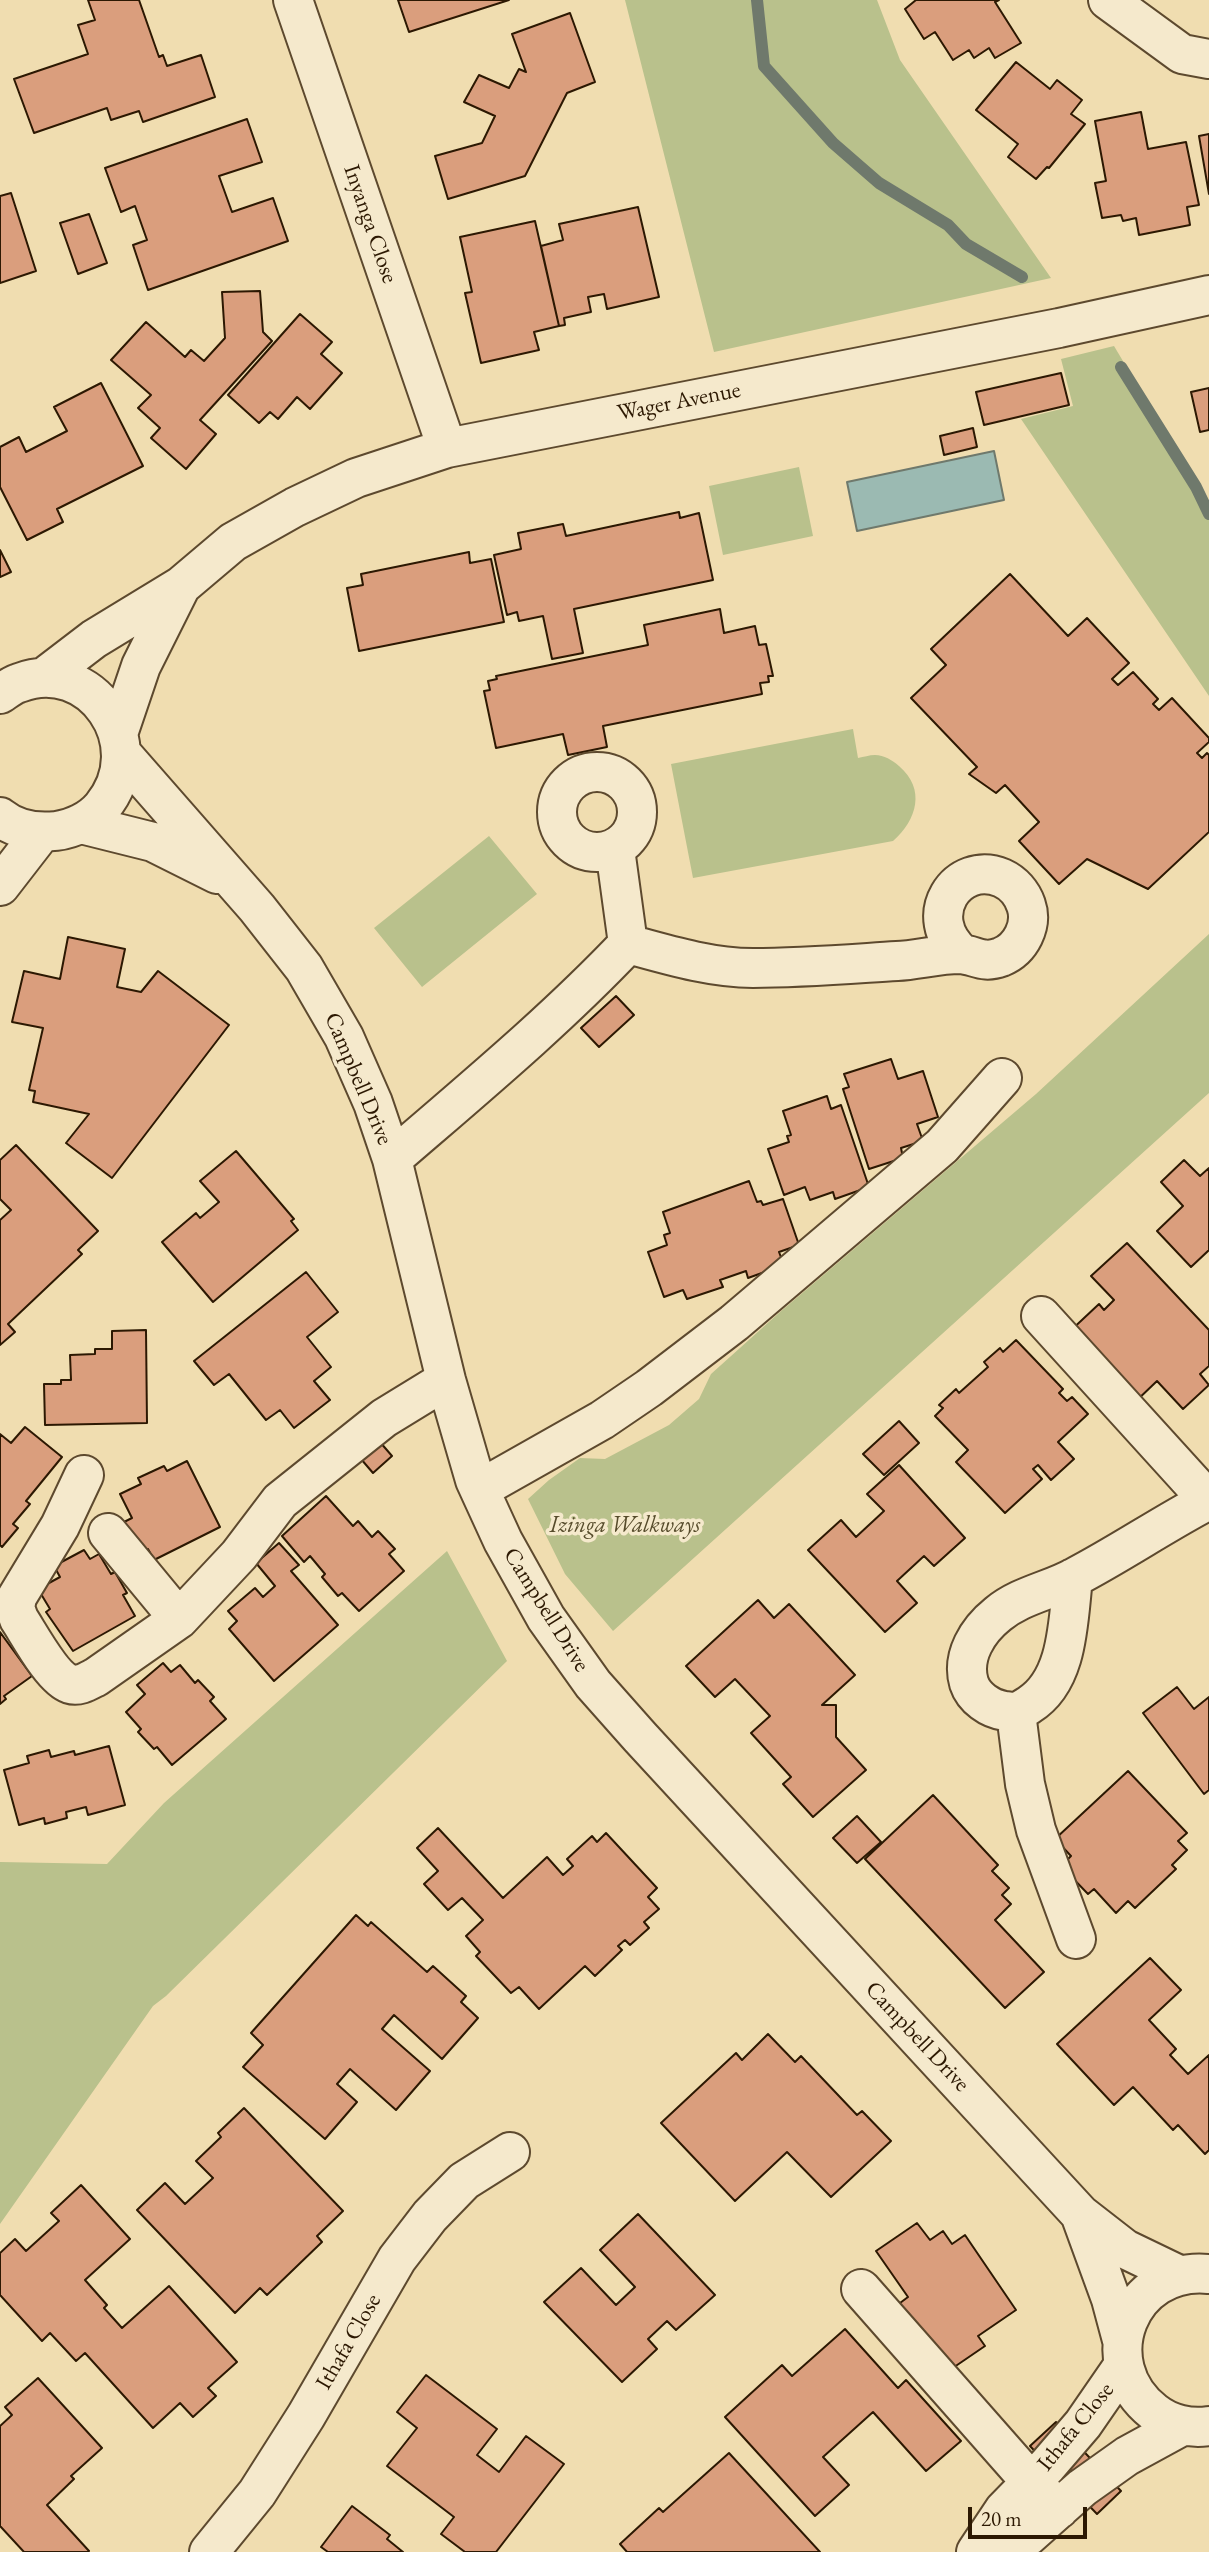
<!DOCTYPE html>
<style>
body{margin:0}
#map{position:relative;width:1209px;height:2552px;overflow:hidden;background:#f0ddb0;font-family:"EB Garamond",serif}
canvas{display:block}
.scale{position:absolute;left:968px;top:2507px;width:119px;height:32px;box-sizing:border-box;border:4px solid #2c1802;border-top:0;padding-left:9px;font-size:21px;line-height:24px;white-space:nowrap;color:#2c1802;-webkit-text-stroke:5px #f5e9cc;paint-order:stroke}
</style>
<div id="map">
<canvas width="1209" height="2552"></canvas>
<div class="scale">20 m</div>
</div>
<script>
const ctx = document.querySelector('canvas').getContext('2d');
ctx.lineJoin = 'round';
function fill(path, color) {
  ctx.fillStyle = color;
  ctx.fill(path, 'evenodd');
}
function stroke(path, color, width, dash) {
  ctx.strokeStyle = color;
  ctx.lineWidth = width;
  ctx.lineCap = dash ? 'butt' : 'round';
  ctx.setLineDash(dash || []);
  ctx.stroke(path);
}
function label(font, color, halo, rows, align = 'center') {
  ctx.font = font + ' "EB Garamond",serif';
  ctx.lineWidth = 7;
  ctx.setLineDash([]);
  ctx.textBaseline = 'middle';
  ctx.strokeStyle = halo;
  ctx.fillStyle = color;
  for (const [text, x, y, turn = 0] of rows) {
    ctx.save();
    ctx.translate(x, y);
    ctx.rotate((+turn || 0) * Math.PI / 180);
    ctx.textAlign = isNaN(turn) ? turn : align;
    if (halo) ctx.strokeText(text, 0, 0);
    ctx.fillText(text, 0, 0);
    ctx.restore();
  }
}
fill(new Path2D(`
 M625,0H877L900,60L1051,278L714,352Z
 M1114,346L1209,505V696L1021,419L1073,406L1061,359Z
 M799,467L813,536L723,555L709,486Z
 M853,729L858,758C864,757 869,755 875,755C884,755 892,760 899,766C926,789 917,820 893,841L693,878L671,764Z
 M489,836L537,894L422,987L374,928Z
 M1209,934V1093L613,1631L565,1574L528,1499L549,1480L580,1458L605,1459L669,1425L699,1399L711,1374L780,1312L1036,1094Z
 M447,1551L507,1661L166,1996L153,2006L0,2224V1862L107,1864L164,1803Z`), '#b9c18c');
const water = new Path2D(`
 M994,451L1004,500L857,531L847,482Z`);
fill(water, '#9bbab2');
stroke(water, '#6f796c', 2);
stroke(new Path2D(`
 M757,0L764,66L833,143L879,183L948,225L966,244L1022,277
 M1121,367L1196,487L1209,514`), '#6f796c', 12);
const building = new Path2D(`
 M88,0H139L159,57L163,55L167,66L201,55L215,97L143,122L139,111L111,120L107,108L34,133L14,79L88,54L78,25L95,20Z
 M398,0H509L409,32Z
 M916,0H999L995,2L1021,43L995,58L989,48L974,58L969,50L953,60L935,32L924,39L905,9Z
 M570,13L595,82L567,93L525,176L448,199L435,156L482,143L495,116L464,102L479,75L509,88L519,69L526,72L512,34Z
 M1016,62L1050,89L1057,80L1082,100L1071,114L1085,124L1049,168L1047,167L1036,179L1008,157L1018,144L976,110Z
 M1141,112L1148,149L1186,142L1199,205L1187,207L1190,225L1139,235L1136,218L1123,221L1121,215L1102,218L1095,183L1106,181L1095,121Z
 M247,119L262,162L219,176L232,212L273,198L288,241L148,290L133,245L147,240L135,206L121,212L105,168Z
 M1209,134V194L1199,136Z
 M11,193L36,271L0,283V196Z
 M638,207L659,297L607,309L604,294L588,297L591,312L564,318L565,325L559,326L541,246L563,240L559,224Z
 M89,214L107,263L78,274L60,223Z
 M535,221L559,326L534,332L539,350L481,363L465,293L472,292L460,237Z
 M260,291L263,332L272,341L200,420L216,434L186,469L151,438L160,428L138,408L151,395L111,360L146,322L185,357L191,350L204,361L225,338L222,292Z
 M300,314L332,342L321,354L342,373L310,409L297,397L278,419L270,412L259,423L228,395Z
 M1061,373L1069,405L984,425L976,392Z
 M101,383L143,466L57,509L63,522L27,540L0,487V447L19,437L26,452L67,431L54,407Z
 M1209,388V430L1200,432L1191,392Z
 M973,428L977,447L944,455L940,436Z
 M679,512L680,518L699,513L713,580L574,609L583,653L552,659L543,616L519,621L517,612L507,615L494,555L521,549L518,533L563,524L566,536Z
 M0,550L11,572L0,577Z
 M469,552L470,563L491,559L504,622L359,651L347,588L363,585L361,574Z
 M1010,574L1068,636L1087,618L1129,663L1112,679L1118,685L1133,672L1158,699L1153,704L1159,710L1172,698L1209,738V742L1197,753L1202,758L1207,753L1209,755V832L1148,889L1087,859L1059,884L1019,841L1039,822L1005,785L996,793L969,774L977,767L911,698L946,665L931,649Z
 M720,609L724,633L755,626L759,645L766,644L773,676H768L769,682L760,683L762,694L603,726L607,747L568,755L563,734L496,748L484,691L490,690L488,681L497,679L496,676L648,645L644,625Z
 M68,937L125,949L117,987L141,992L158,971L229,1025L112,1178L66,1143L89,1114L33,1102L35,1091L29,1090L43,1028L12,1022L24,971L60,979Z
 M616,996L634,1015L599,1047L581,1028Z
 M891,1059L898,1079L923,1071L938,1117L917,1124L923,1141L901,1148L903,1158L869,1169L843,1089L849,1087L844,1074Z
 M827,1096L831,1109L841,1105L869,1187L835,1199L833,1192L810,1200L805,1187L784,1195L768,1149L789,1142L787,1136L791,1135L783,1111Z
 M16,1145L98,1231L78,1250L82,1254L8,1324L15,1332L0,1345V1220L11,1210L0,1199V1160Z
 M236,1151L294,1219L291,1221L298,1230L213,1302L162,1242L196,1213L200,1218L219,1202L200,1181Z
 M1184,1160L1200,1176L1209,1168V1250L1191,1267L1157,1231L1183,1206L1161,1182Z
 M749,1181L757,1202L761,1201L763,1205L783,1199L799,1245L779,1252L784,1265L748,1278L746,1271L720,1280L723,1287L687,1299L683,1290L664,1297L648,1252L667,1245L664,1235L670,1233L663,1212Z
 M1127,1243L1209,1330V1366L1200,1374L1209,1385L1183,1409L1157,1381L1133,1404L1067,1334L1099,1304L1104,1310L1114,1300L1091,1276Z
 M306,1272L338,1312L307,1337L331,1367L314,1381L330,1400L294,1428L280,1410L266,1420L229,1374L214,1385L194,1361Z
 M146,1330L147,1423L45,1425L44,1384H61V1380H71L70,1355L95,1354V1349H112V1331Z
 M1016,1340L1063,1389L1059,1393L1067,1401L1072,1397L1088,1414L1058,1442L1074,1459L1051,1480L1038,1465L1033,1469L1042,1479L1005,1513L956,1462L968,1450L935,1416L943,1408L939,1405L956,1389L959,1393L988,1367L984,1362L1000,1348L1003,1352Z
 M899,1421L919,1443L884,1475L863,1454Z
 M25,1427L62,1457L26,1501L30,1504L13,1524L18,1528L2,1547L0,1545V1434L11,1443Z
 M380,1442L392,1456L373,1473L361,1459Z
 M187,1461L220,1527L154,1560L148,1549L138,1554L122,1523L132,1518L120,1494L141,1484L138,1478L164,1466L167,1471Z
 M899,1465L965,1538L934,1566L924,1556L897,1581L917,1603L885,1632L808,1550L841,1520L856,1537L884,1511L867,1494Z
 M326,1496L353,1526L358,1521L372,1537L378,1531L395,1549L389,1554L404,1571L359,1611L342,1593L338,1596L322,1577L325,1574L310,1556L304,1562L282,1536Z
 M279,1543L299,1565L291,1571L338,1625L274,1681L229,1629L237,1621L228,1611L255,1588L263,1597L275,1586L256,1563Z
 M84,1550L90,1559L99,1554L111,1574L115,1572L127,1593L123,1595L135,1616L73,1651L46,1612L50,1609L38,1589L60,1577L54,1566Z
 M758,1600L774,1618L789,1604L855,1675L822,1705H836V1737L866,1770L813,1817L783,1784L791,1777L751,1733L770,1716L735,1679L715,1697L686,1666Z
 M0,1632L32,1676L4,1696L6,1699L0,1704Z
 M163,1663L171,1672L180,1665L195,1683L198,1680L214,1697L210,1701L226,1719L172,1765L157,1747L154,1749L138,1732L141,1729L126,1712L145,1694L137,1685Z
 M1177,1687L1194,1709L1209,1697V1790L1204,1794L1143,1713Z
 M109,1746L125,1805L88,1815L86,1807L66,1812L67,1818L45,1824L44,1818L19,1825L4,1770L29,1763L27,1756L49,1750L51,1757L74,1751L75,1755Z
 M1128,1771L1187,1833L1178,1841L1187,1850L1172,1865L1176,1869L1135,1908L1128,1901L1116,1913L1094,1889L1088,1894L1061,1866L1071,1856L1055,1839Z
 M933,1795L998,1865L992,1871L1009,1888L1002,1895L1011,1904L995,1920L1044,1972L1005,2008L865,1859Z
 M857,1816L881,1842L857,1863L833,1838Z
 M438,1828L503,1898L547,1857L563,1875L573,1866L567,1859L592,1836L597,1842L606,1833L657,1888L648,1897L659,1909L644,1922L649,1928L630,1945L625,1940L618,1946L622,1950L595,1976L585,1966L539,2009L519,1987L511,1993L476,1956L480,1952L466,1936L483,1920L462,1898L448,1910L424,1884L438,1871L417,1848Z
 M356,1915L368,1926L371,1922L427,1972L433,1966L466,1996L461,2002L478,2018L442,2059L394,2015L382,2029L430,2071L396,2110L350,2069L337,2084L357,2102L325,2139L243,2067L263,2045L251,2033Z
 M1150,1958L1181,1990L1149,2020L1176,2049L1170,2055L1188,2074L1209,2055V2150L1205,2154L1178,2125L1173,2130L1133,2087L1114,2105L1057,2044Z
 M768,2034L795,2062L801,2056L857,2115L862,2111L891,2141L831,2197L787,2152L735,2201L661,2123L736,2053L742,2060Z
 M244,2108L343,2211L317,2236L322,2242L267,2295L260,2288L235,2313L137,2210L165,2183L185,2204L213,2178L196,2161L221,2137L218,2133Z
 M81,2185L130,2239L85,2280L107,2305L104,2308L122,2328L169,2286L237,2362L208,2388L216,2396L193,2417L180,2403L153,2428L85,2353L76,2361L50,2333L42,2341L0,2295V2253L15,2239L26,2251L59,2221L51,2213Z
 M638,2214L715,2295L676,2330L667,2321L648,2339L657,2349L622,2382L544,2302L581,2268L616,2305L635,2287L600,2250Z
 M917,2223L930,2240L943,2231L952,2244L965,2235L1016,2310L978,2336L985,2346L944,2374L896,2306L908,2297L876,2251Z
 M845,2329L898,2388L906,2380L961,2441L926,2471L873,2412L823,2457L849,2485L815,2516L725,2417L782,2365L792,2376Z
 M426,2375L497,2429L477,2455L499,2472L526,2436L564,2464L496,2552H465L441,2534L454,2517L387,2466L417,2428L397,2412Z
 M38,2378L102,2448L71,2476L74,2479L47,2505L89,2551L88,2552H24L0,2526V2426L12,2415L5,2407Z
 M1056,2422L1121,2491L1097,2514L1073,2489L1066,2496L1048,2477L1054,2472L1030,2446Z
 M729,2453L820,2552H627L620,2544L659,2508L663,2512Z
 M352,2506L390,2535L387,2539L403,2552H328L321,2547Z`);
fill(building, '#da9e7d');
stroke(building, '#2c1802', 2);
const minor = new Path2D(`
 M293,0L447,448
 M1108,0L1182,54L1209,59
 M43,678L94,639L181,586L233,542L295,507L356,478L447,448L1059,328L1209,295
 M0,694C6,690 12,685 19,683C90,655 154,744 102,807C91,820 73,829 56,831C36,833 16,830 0,817
 M119,731L141,666L180,588
 M123,755L257,908L304,968L344,1037L373,1103L392,1159L446,1380L475,1480L503,1541L546,1618L593,1684L640,1737L1080,2214L1125,2249L1179,2275
 M557 812a40 40 0 1 1 80 0a40 40 0 1 1-80 0Z
 M81,824L153,842L217,874
 M615,849L628,944
 M0,886L41,833
 M628,944C668,955 711,968 753,968C801,968 849,964 897,961C917,960 939,954 960,954C976,955 982,964 1001,957C1021,949 1033,925 1026,905C1022,893 1013,883 1002,878C957,859 919,917 962,954
 M392,1159C473,1089 555,1021 628,944
 M1041,1316L1208,1500
 M84,1475L60,1526L17,1597L15,1608L19,1619C29,1634 52,1678 70,1684C79,1687 88,1681 96,1677L179,1619L239,1555L280,1501L384,1418L446,1380
 M480,1489L602,1420L649,1388L734,1323L942,1146L1002,1078
 M108,1533L179,1619
 M1073,1578C1068,1620 1069,1680 1029,1705C1020,1711 1016,1713 1005,1711C990,1709 974,1698 969,1683C961,1656 978,1630 998,1614C1021,1595 1050,1591 1075,1577C1121,1553 1163,1524 1209,1500
 M1016,1713L1025,1784L1036,1830L1076,1939
 M1080,2214L1111,2299L1122,2340
 M1209,2274C1129,2266 1091,2363 1154,2412C1169,2424 1190,2429 1209,2426
 M861,2289L1031,2482L1059,2509
 M209,2552L257,2493L306,2416L397,2259L430,2216L464,2181L510,2152
 M976,2552L1004,2510L1047,2466L1083,2424L1123,2366
 M1000,2552L1028,2536L1082,2488L1127,2456L1182,2426`);
stroke(minor, '#5d492e', 42);
stroke(minor, '#f5e9cc', 38);
label('23px', '#2c1802', '#f5e9cc', [
 ["Inyanga Close",370,224,71],
 ["Wager Avenue",679,402,-11],
 ["Campbell Drive",358,1079,67],
 ["Campbell Drive",546,1610,58],
 ["Campbell Drive",917,2037,47],
 ["Ithafa Close",349,2342,-60],
 ["Ithafa Close",1076,2427,-51]
]);
label('italic 23px', '#564b2b', '#f5e9cc', [
 ["Izinga Walkways",625,1526]
]);
</script>
